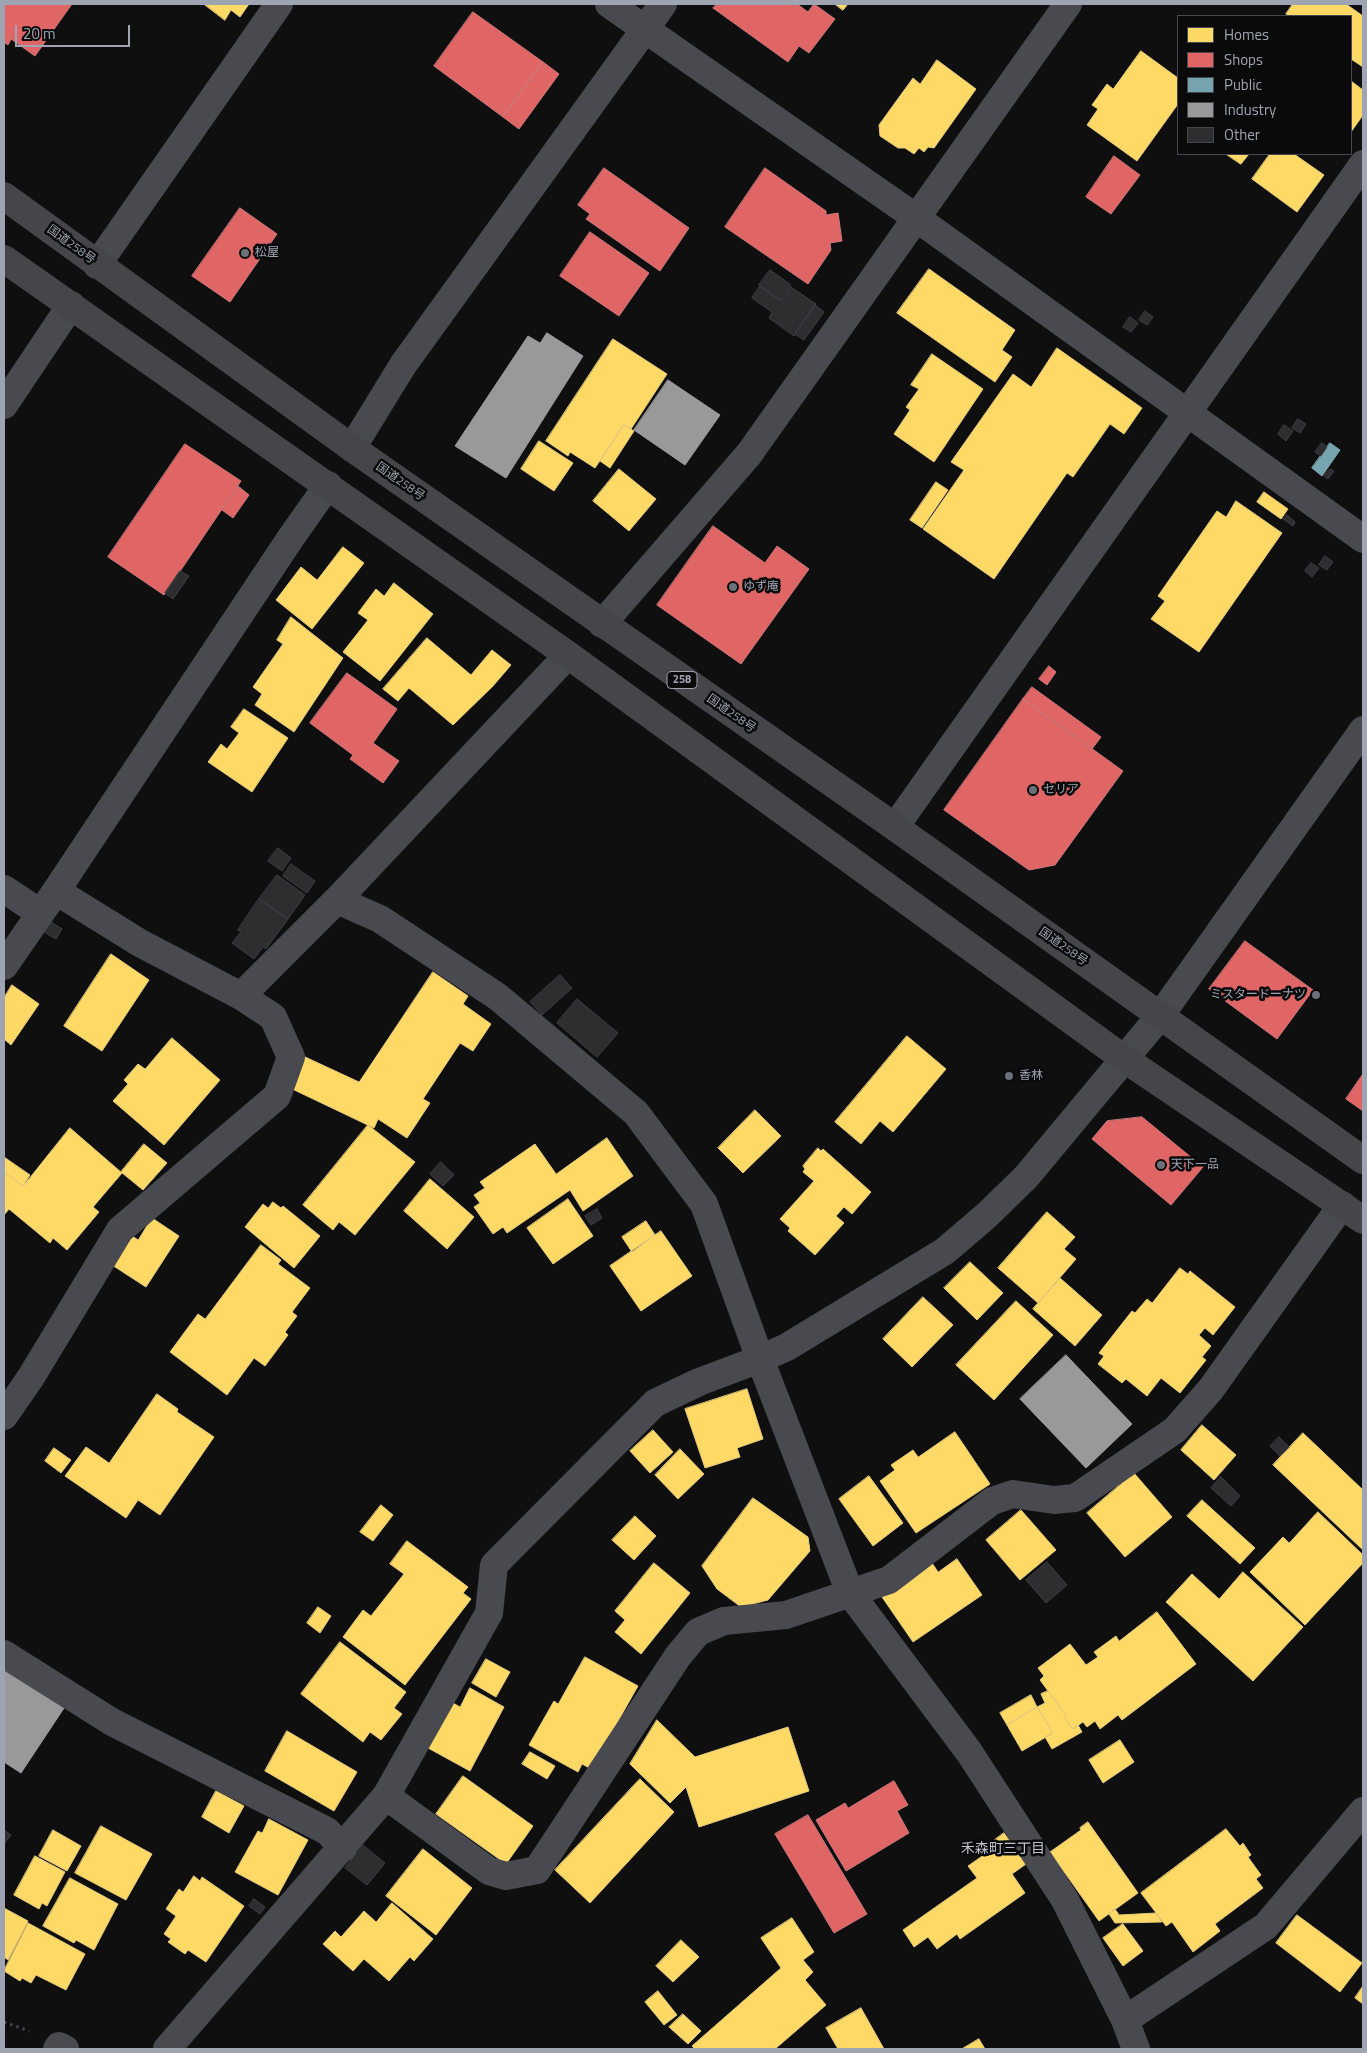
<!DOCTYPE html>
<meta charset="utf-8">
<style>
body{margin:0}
#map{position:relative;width:1367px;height:2053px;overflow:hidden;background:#0f0f10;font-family:"Titillium Web",sans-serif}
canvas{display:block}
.frame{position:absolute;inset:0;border:5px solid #9ea4b2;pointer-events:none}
.legend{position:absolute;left:1177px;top:15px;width:175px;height:140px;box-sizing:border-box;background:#0a0a0b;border:1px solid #45484e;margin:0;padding:6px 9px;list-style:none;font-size:15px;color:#9ea4b2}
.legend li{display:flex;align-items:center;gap:10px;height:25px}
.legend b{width:25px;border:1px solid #45484e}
.scale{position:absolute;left:15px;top:25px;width:115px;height:22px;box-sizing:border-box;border:2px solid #9ea4b2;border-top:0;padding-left:6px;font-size:15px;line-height:18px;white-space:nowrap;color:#9ea4b2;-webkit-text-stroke:4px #0a0a0b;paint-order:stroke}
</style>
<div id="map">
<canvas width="1367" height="2053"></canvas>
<div class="frame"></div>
<ul class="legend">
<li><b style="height:14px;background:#ffd966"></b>Homes</li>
<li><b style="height:14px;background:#e06666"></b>Shops</li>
<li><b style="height:14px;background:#76a5af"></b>Public</li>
<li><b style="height:14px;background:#999"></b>Industry</li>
<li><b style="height:14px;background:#2e2e30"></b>Other</li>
</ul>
<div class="scale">20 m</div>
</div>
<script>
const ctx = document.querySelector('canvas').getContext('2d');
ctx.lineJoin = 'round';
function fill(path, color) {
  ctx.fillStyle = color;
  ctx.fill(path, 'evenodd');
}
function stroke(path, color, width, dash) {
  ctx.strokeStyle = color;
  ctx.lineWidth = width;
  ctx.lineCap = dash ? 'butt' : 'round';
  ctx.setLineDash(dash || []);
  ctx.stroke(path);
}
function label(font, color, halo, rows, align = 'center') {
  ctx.font = font + ' "Titillium Web","Noto Sans JP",sans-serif';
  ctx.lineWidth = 5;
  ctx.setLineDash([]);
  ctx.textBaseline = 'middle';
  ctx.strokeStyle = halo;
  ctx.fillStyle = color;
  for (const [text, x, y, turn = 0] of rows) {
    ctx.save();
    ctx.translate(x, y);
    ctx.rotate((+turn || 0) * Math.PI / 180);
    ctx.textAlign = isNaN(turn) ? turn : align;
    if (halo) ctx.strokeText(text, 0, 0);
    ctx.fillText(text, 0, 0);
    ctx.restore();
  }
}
const homes = new Path2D(`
 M204,4H249L240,17L231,10L225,20Z
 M835,4H848L843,10Z
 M1293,4H1346L1363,16V67L1351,59V16H1289L1286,14Z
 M1141,51L1178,78V104L1137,161L1087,125L1098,109L1092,105L1107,84L1113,89Z
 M937,60L976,89L934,148L928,147L924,152L919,148L914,154L905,148H898L880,136L879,125L913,78L920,84Z
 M1351,81L1363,90V115L1351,132Z
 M1226,154H1249L1241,164Z
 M1270,154H1294L1324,175L1297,212L1252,179Z
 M929,269L1015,330L1002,350L1012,357L995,382L897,313Z
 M613,339L667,374L631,429L624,425L595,468L570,452L568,456L546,441Z
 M1057,348L1142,408L1124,434L1110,424L1073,477L1067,473L994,579L923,529L964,470L951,462L1013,374L1031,387Z
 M932,354L983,389L934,462L894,434L910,410L906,407L919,389L911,385Z
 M624,425L634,431L610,468L600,461Z
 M539,441L573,463L554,491L521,469Z
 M619,469L656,499L629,531L593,501Z
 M936,482L948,490L922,528L910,520Z
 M1264,492L1288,509L1281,519L1257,502Z
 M1236,501L1282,533L1199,652L1151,619L1165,601L1158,596L1217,511L1226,517Z
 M343,547L364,563L312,629L276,600L301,567L317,580Z
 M394,583L433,614L380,681L343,652L368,620L358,613L376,589L384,596Z
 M291,617L343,658L294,732L255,705L262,694L253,687L283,644L277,640Z
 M427,638L471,675L492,650L511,665L493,686L453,725L409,688L398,701L383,689Z
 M244,709L288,738L252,792L208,762L221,744L227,749L239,733L231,727Z
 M111,954L149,980L102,1051L64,1026Z
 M433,972L468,996L463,1004L491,1024L473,1051L460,1043L423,1099L430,1103L407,1138L378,1119L374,1128L288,1087L303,1056L359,1082Z
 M12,985L39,1004L11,1045L4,1039V998Z
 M907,1036L946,1069L893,1132L880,1121L861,1144L835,1122Z
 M172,1038L220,1080L164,1145L113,1101L128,1084L124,1080L138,1064L145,1069Z
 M755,1110L781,1136L743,1173L718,1148Z
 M368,1125L415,1162L355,1235L339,1222L333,1230L303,1205Z
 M70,1128L122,1173L93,1207L99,1212L67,1250L53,1238L50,1243L9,1209L4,1215V1172L23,1186Z
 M607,1138L633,1176L583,1211L570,1190L507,1233L503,1227L493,1234L474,1207L480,1203L474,1195L485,1188L480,1182L535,1144L556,1174Z
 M144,1144L167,1163L143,1190L121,1172Z
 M818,1148L821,1151L823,1149L871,1192L852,1214L844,1207L836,1216L844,1223L815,1255L788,1231L790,1228L780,1219L814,1181L803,1172L805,1169L803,1166Z
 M4,1157L30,1175L23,1186L4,1172Z
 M430,1179L474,1217L447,1249L404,1211Z
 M568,1199L593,1236L553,1264L527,1228Z
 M273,1202L281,1208L283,1206L320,1236L294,1268L245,1227L263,1204L268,1208Z
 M1047,1212L1075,1237L1064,1249L1076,1259L1038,1303L998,1268Z
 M152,1218L179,1236L146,1287L112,1265L131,1235L138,1240Z
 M646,1221L655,1235L632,1252L622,1237Z
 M661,1231L692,1276L641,1311L610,1266Z
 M261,1245L281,1260L278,1264L310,1288L292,1312L297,1316L285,1332L288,1335L265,1366L254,1358L227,1395L170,1352L198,1314L205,1319Z
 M970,1262L1003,1293L977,1320L944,1288Z
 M1180,1268L1188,1274L1190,1271L1235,1307L1213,1335L1205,1328L1199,1335L1211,1346L1202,1357L1206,1360L1180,1393L1161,1378L1147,1396L1126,1379L1122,1383L1098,1364L1104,1356L1099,1353L1132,1311L1135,1313L1147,1299L1152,1303Z
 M1060,1278L1102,1315L1075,1346L1033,1309Z
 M923,1297L953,1325L912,1367L883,1339Z
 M1016,1301L1053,1335L994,1400L956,1365Z
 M747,1389L763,1439L737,1448L740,1457L705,1468L685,1409Z
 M157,1394L178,1409L177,1412L214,1437L160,1515L138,1500L126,1518L65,1476L86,1447L109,1463Z
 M1202,1425L1236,1455L1214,1480L1181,1450Z
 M653,1430L673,1452L650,1473L630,1451Z
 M955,1432L990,1484L916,1533L880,1481L895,1470L891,1465L913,1450L918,1457Z
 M1303,1433L1363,1490V1550L1273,1465Z
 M54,1448L71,1460L61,1473L45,1461Z
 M680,1449L704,1474L678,1499L655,1475Z
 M1134,1473L1172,1517L1125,1557L1087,1513Z
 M869,1476L903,1523L873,1546L839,1499Z
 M753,1498L808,1537L810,1551L768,1600L741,1607L717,1589L702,1566Z
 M1202,1500L1255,1548L1240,1564L1187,1516Z
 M381,1505L393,1515L373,1541L360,1532Z
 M1021,1510L1056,1550L1020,1580L986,1540Z
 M1318,1512L1363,1555V1563L1305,1625L1250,1572L1283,1537L1289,1543Z
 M635,1516L656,1536L634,1560L612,1540Z
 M407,1541L468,1587L463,1593L471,1599L405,1685L343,1637L363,1610L371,1616L404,1574L390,1564Z
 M957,1559L982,1595L913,1642L882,1597L932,1563L938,1572Z
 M654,1563L690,1593L641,1654L615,1632L625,1620L615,1611Z
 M1243,1572L1303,1627L1253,1681L1166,1602L1192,1574L1219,1599Z
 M318,1607L331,1616L320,1633L307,1623Z
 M1157,1612L1196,1664L1122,1720L1118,1715L1100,1729L1095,1721L1087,1727L1083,1722L1073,1729L1065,1719L1067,1717L1040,1680L1044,1676L1038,1668L1070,1644L1086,1665L1098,1657L1094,1652L1116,1636L1119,1641Z
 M340,1642L406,1692L394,1708L402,1714L381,1740L370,1732L363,1742L301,1694Z
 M585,1657L638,1686L591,1769L582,1764L578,1772L529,1745L554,1701L558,1704Z
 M486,1659L510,1672L496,1697L472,1683Z
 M470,1688L504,1707L470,1771L428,1748L453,1703L460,1707Z
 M1048,1691L1067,1717L1065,1719L1073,1729L1078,1725L1082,1732L1052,1749L1045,1737L1053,1733L1037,1707L1045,1703L1041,1694Z
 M1031,1695L1037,1707L1007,1725L1000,1713Z
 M1037,1707L1053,1733L1022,1751L1007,1725Z
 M657,1720L695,1757L788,1727L809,1791L699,1827L686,1787L670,1803L630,1764Z
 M287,1731L357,1772L334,1811L265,1771Z
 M1120,1740L1134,1762L1103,1783L1089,1760Z
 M530,1752L555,1766L547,1779L522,1764Z
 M463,1776L533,1826L506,1864L436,1814Z
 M640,1779L674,1812L590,1903L555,1870Z
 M216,1791L244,1806L229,1833L202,1817Z
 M269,1819L308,1840L278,1895L235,1872L258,1831L262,1833Z
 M1088,1822L1138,1893L1099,1921L1050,1852L1081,1830L1080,1828Z
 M101,1826L152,1854L126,1900L75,1873Z
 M1226,1829L1240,1846L1243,1843L1251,1855L1248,1857L1261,1875L1256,1879L1263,1888L1215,1924L1220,1931L1193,1952L1172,1922L1166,1926L1141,1893Z
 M53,1830L81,1846L67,1871L39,1856Z
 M1004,1833L1026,1864L1012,1874L1025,1893L960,1939L957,1934L937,1949L928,1937L914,1947L903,1930L977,1878L968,1866L991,1850L988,1845Z
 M423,1849L472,1888L436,1935L386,1896Z
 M35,1856L65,1872L47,1906L42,1903L39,1909L14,1895Z
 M194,1876L200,1881L202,1877L244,1906L206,1962L188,1950L185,1954L168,1942L171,1939L164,1934L176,1916L166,1909L179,1889L183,1892Z
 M70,1878L118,1904L94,1950L76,1940L74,1943L43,1926Z
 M392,1903L433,1939L414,1961L410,1957L389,1981L364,1959L353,1971L323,1944L335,1931L341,1937L364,1911L376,1922Z
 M4,1908L28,1921L8,1960L4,1957Z
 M1115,1909L1119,1915L1156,1913L1162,1922L1115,1923L1109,1914Z
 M1297,1915L1362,1963L1340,1992L1276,1943Z
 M792,1918L814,1952L803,1960L813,1972L805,1980L826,2005L775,2049H695L692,2046L781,1968L761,1938Z
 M28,1923L85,1954L66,1990L36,1975L31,1983L22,1978L20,1981L4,1971Z
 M1123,1924L1143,1951L1123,1966L1103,1938Z
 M681,1940L699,1957L673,1982L656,1966Z
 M1363,1986V2004L1355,1998Z
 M658,1991L677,2015L664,2025L645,2002Z
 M861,2008L884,2049H838L826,2028Z
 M683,2014L701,2031L688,2044L669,2027Z
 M979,2039L985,2049H962Z`);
fill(homes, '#ffd966');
stroke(homes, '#e2c97d', 1);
const shops = new Path2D(`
 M4,4H72L35,56L11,39L8,45L4,42Z
 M717,4H797L808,12L814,4L835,19L809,53L799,46L788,62L713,8Z
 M473,12L543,62L503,117L434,66Z
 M543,62L559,74L519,129L503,117Z
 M1114,156L1140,175L1111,214L1086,197Z
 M604,168L689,228L660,271L586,219L590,214L578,205Z
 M765,168L826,211V215L838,213L842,241L830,243L831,250L808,284L725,227Z
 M240,208L277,234L230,302L192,276Z
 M590,232L649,273L619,316L560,276Z
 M185,444L241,481L164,595L108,557Z
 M238,486L249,495L233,518L222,510Z
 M713,526L765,563L777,546L809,569L741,664L657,605Z
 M1049,666L1056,672L1047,685L1039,679Z
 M347,673L397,709L373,743L399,761L383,783L350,759L353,755L310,723Z
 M1032,687L1101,737L1092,749L1023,699Z
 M1023,699L1123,771L1055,865L1029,870L944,810Z
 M1245,941L1313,990L1277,1039L1209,989Z
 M1363,1074V1111L1346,1099Z
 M1142,1117L1203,1167L1171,1205L1092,1139L1107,1121Z
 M894,1781L908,1805L897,1811L909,1833L846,1871L816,1820L845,1803L848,1808Z
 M808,1815L867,1914L834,1933L775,1834Z`);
fill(shops, '#e06666');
stroke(shops, '#cc797d', 1);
const public = new Path2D(`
 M1330,443L1340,450L1322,476L1312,468Z`);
fill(public, '#76a5af');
stroke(public, '#82a5b0', 1);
const industry = new Path2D(`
 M547,333L583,356L506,478L455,446L528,336L540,343Z
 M668,380L720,415L685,465L634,430Z
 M1066,1355L1132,1424L1086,1468L1020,1399Z
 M4,1670L66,1705L21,1773L4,1762Z`);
fill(industry, '#999');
stroke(industry, '#9a9ca0', 1);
const building = new Path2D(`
 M770,270L791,285L780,300L759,285Z
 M760,286L781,301L791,287L816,304L794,336L769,318L772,312L752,298Z
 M815,305L824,312L804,340L795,334Z
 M1145,311L1153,317L1147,325L1139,320Z
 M1130,317L1138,323L1131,332L1123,327Z
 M1298,419L1306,424L1300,433L1292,428Z
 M1284,425L1293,431L1286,441L1278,434Z
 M1322,443L1327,447L1321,456L1315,452Z
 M1330,469L1334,471L1328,479L1324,476Z
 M1287,515L1295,522L1293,526L1283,519Z
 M1325,556L1333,562L1327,570L1319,565Z
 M1311,563L1319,568L1312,577L1305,571Z
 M180,571L189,576L173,599L165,593Z
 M278,848L291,858L282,871L268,861Z
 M291,864L315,881L307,893L283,876Z
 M277,875L305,895L288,919L259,899Z
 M259,899L288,919L266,949L263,947L254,959L232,943L241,932L238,930Z
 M51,922L62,929L56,939L44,932Z
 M560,975L572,988L542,1015L530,1002Z
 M577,999L618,1033L597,1057L557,1023Z
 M441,1162L454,1175L443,1186L430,1174Z
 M597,1209L602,1218L591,1225L585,1216Z
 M1279,1437L1289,1447L1280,1456L1270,1446Z
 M1221,1477L1240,1496L1231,1506L1211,1488Z
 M1047,1562L1067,1585L1046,1603L1026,1580Z
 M4,1830L11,1835L4,1844Z
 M363,1845L385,1863L367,1885L345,1868Z
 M254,1899L265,1907L260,1914L249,1906Z`);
fill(building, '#2e2e30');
stroke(building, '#3e3f44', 1);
stroke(new Path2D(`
 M4,2022L29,2031`), '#44464a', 3, [2.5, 4]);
stroke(new Path2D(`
 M609,4L915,217L1363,539
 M97,265L279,4
 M4,405L71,305
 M352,448L403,365L663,4
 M602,624L749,454L1068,4
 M895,827L1363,164
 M4,889L40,913
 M56,891L140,943L241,996L337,900L568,655
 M337,900L380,919L498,997L636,1113L704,1204L760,1359L850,1593L969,1752L1065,1900L1125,2020L1136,2049
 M4,966L56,891L290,539L328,485
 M4,1416L31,1377L120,1230L277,1096L291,1057L273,1017L241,996
 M4,1654L112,1722L327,1831L343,1848
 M386,1796L489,1871L506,1876L537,1870L678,1656L698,1632L724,1621L786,1615L889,1580L992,1501L1013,1494L1054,1500L1075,1498L1175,1430L1211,1389L1342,1205
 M1125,2020L1266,1926L1363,1811
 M57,2049L59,2046L65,2049
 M167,2049L386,1796L489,1613L494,1565L655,1403L699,1382L760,1359L787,1347L945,1251L987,1215L1026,1177L1160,1016L1363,730`), '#484a4f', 28);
stroke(new Path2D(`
 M4,196L352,448L895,827L1363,1160
 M4,259L568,655L1123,1058L1363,1220`), '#46464a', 28);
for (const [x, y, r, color] of [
 [245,253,5,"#6c7079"],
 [733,587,5,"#6c7079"],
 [1033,790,5,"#6c7079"],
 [1316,995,5,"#6c7079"],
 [1009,1076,5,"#6c7079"],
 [1161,1165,5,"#6c7079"]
]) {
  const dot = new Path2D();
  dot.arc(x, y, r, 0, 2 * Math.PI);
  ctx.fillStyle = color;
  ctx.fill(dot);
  stroke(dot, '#0a0a0b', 2);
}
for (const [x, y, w] of [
 [682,680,30]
]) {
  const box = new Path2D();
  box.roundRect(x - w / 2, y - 8.5, w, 17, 4);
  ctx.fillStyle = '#0a0a0b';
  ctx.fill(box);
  stroke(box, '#9ea4b2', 1);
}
label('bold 11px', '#9ea4b2', null, [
 ["258",682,680]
]);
label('12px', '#9ea4b2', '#0a0a0b', [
 ["国道258号",71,245,36],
 ["国道258号",400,482,35],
 ["国道258号",731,714,35],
 ["国道258号",1063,947,35]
]);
label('12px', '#9ea4b2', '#0a0a0b', [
 ["松屋",255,253],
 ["ゆず庵",743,587],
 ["セリア",1043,790],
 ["ミスタードーナツ",1306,995,"right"],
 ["香林",1019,1076],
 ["天下一品",1171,1165]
], 'left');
label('14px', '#c0c3ce', '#0a0a0b', [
 ["禾森町三丁目",1003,1850]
]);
</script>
